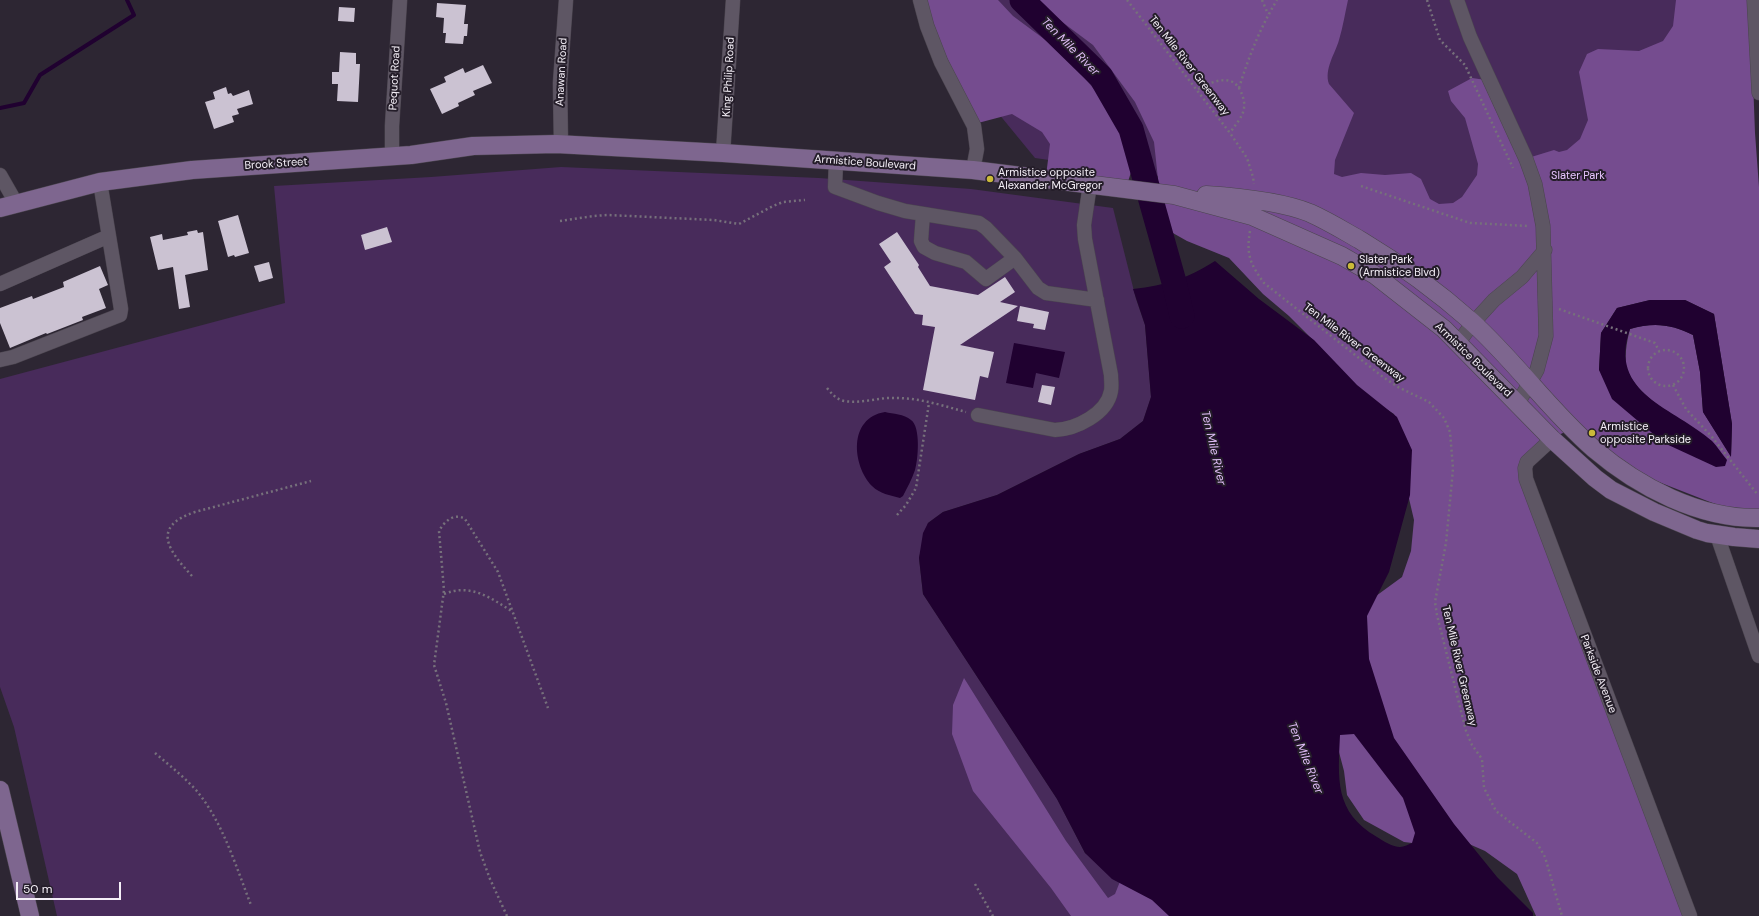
<!DOCTYPE html>
<style>
body{margin:0}
#map{position:relative;width:1759px;height:916px;overflow:hidden;background:#2d2633;font-family:"DM Sans",sans-serif}
canvas{display:block}
.scale{position:absolute;left:16px;top:882px;width:105px;height:18px;box-sizing:border-box;border:2px solid #f4eff7;border-top:0;padding-left:5px;font-size:12px;line-height:14px;white-space:nowrap;color:#f4eff7;-webkit-text-stroke:3px #241d29;paint-order:stroke}
</style>
<div id="map">
<canvas width="1759" height="916"></canvas>
<div class="scale">50 m</div>
</div>
<script>
const ctx = document.querySelector('canvas').getContext('2d');
ctx.lineJoin = 'round';
function fill(path, color) {
  ctx.fillStyle = color;
  ctx.fill(path, 'evenodd');
}
function stroke(path, color, width, dash) {
  ctx.strokeStyle = color;
  ctx.lineWidth = width;
  ctx.lineCap = dash ? 'butt' : 'round';
  ctx.setLineDash(dash || []);
  ctx.stroke(path);
}
function label(font, color, halo, rows, align = 'center') {
  ctx.font = font + ' "DM Sans",sans-serif';
  ctx.lineWidth = 4;
  ctx.setLineDash([]);
  ctx.textBaseline = 'middle';
  ctx.strokeStyle = halo;
  ctx.fillStyle = color;
  for (const [text, x, y, turn = 0] of rows) {
    ctx.save();
    ctx.translate(x, y);
    ctx.rotate((+turn || 0) * Math.PI / 180);
    ctx.textAlign = isNaN(turn) ? turn : align;
    if (halo) ctx.strokeText(text, 0, 0);
    ctx.fillText(text, 0, 0);
    ctx.restore();
  }
}
fill(new Path2D(`
 M939,0H1745L1759,272L1284,194L1035,158L971,80Z
 M561,167L819,178L971,189L1113,208L1136,299L1145,325L1151,397L1143,421L1120,439L1079,454L997,495L943,512L928,523L919,558L923,594L1057,799L1085,853L1152,900L1169,916H57L14,727L0,687V379L285,303L274,186L431,177Z`), '#482b5b');
fill(new Path2D(`
 M919,0H998L1013,16L1063,53L1106,103L1128,147L1132,169L1126,188L1046,176L1050,144L1042,132L1012,114L978,123Z
 M1036,0H1348C1345,13 1343,27 1339,40C1335,54 1324,69 1329,84L1354,113L1335,160L1334,174L1342,177L1361,173L1385,175L1411,173L1421,179L1430,199L1439,204L1453,203L1462,197L1477,175L1478,164L1465,118L1451,101L1448,91L1472,78L1493,81L1528,158L1554,150L1559,152L1567,150L1580,139L1588,120L1579,72L1587,54L1598,49L1639,51L1663,41L1673,26L1676,0H1750L1755,133L1759,187V514L1733,511L1651,479L1610,454L1580,425L1550,439L1526,470L1690,916H1536L1517,874L1485,851L1469,844L1437,846L1404,842L1364,820L1347,795L1344,771L1335,737L1354,612L1402,577L1411,551L1414,520L1407,490L1410,456L1394,414L1348,385L1317,344L1289,316L1263,294L1229,258L1187,241L1164,228L1153,208V193L1158,179L1154,142L1135,102L1093,45L1042,7ZM1650,300H1685L1714,314L1732,424L1731,456L1703,412L1700,372L1693,335C1672,324 1653,322 1630,329C1627,340 1623,361 1628,372C1640,398 1671,413 1694,428L1599,370L1601,333L1617,308Z
 M964,678L1066,841L1108,898L1115,894L1131,854L1194,916H1071L1051,888L973,791L952,734L953,705Z`), '#754c8f');
fill(new Path2D(`
 M1215,261L1259,299L1314,340L1357,385L1397,417L1412,450L1410,495L1389,572L1367,616L1369,659L1394,738L1454,824L1497,877L1533,913V916H1169L1152,900L1112,879L1085,853L1057,799L923,594L919,558L923,533L928,523L943,512L997,495L1079,454L1120,439L1143,421L1151,397L1145,325L1133,289C1167,285 1186,279 1215,261ZM1354,734L1403,798L1415,833L1412,843C1409,844 1404,847 1400,847C1393,847 1383,841 1377,837C1334,812 1338,779 1340,735Z
 M1650,300H1685L1714,314L1732,424L1731,457L1703,412L1700,372L1693,335C1672,324 1653,322 1630,329C1607,394 1675,408 1712,441C1717,446 1722,454 1727,460L1725,466L1716,467L1664,443L1612,399L1599,370L1601,333L1617,308Z
 M1014,343L1065,352L1059,378L1036,373L1033,388L1006,383Z
 M885,412C893,414 904,414 911,420C921,427 918,460 915,470C912,479 907,488 903,496L900,498C890,495 880,494 872,486C852,465 848,418 885,412Z`), '#200130');
stroke(new Path2D(`
 M0,108L24,103L40,75L134,15L127,0`), '#200130', 4);
stroke(new Path2D(`
 M1022,0L1101,77L1131,129L1174,282L1182,316`), '#200130', 25);
fill(new Path2D(`
 M437,3L466,5L464,24H468L467,36H464L463,44L445,43L446,33H443L444,18L436,17Z
 M339,7L355,8L354,22L338,21Z
 M340,52L356,53V64H360L358,102L337,101L338,84H332V72H339Z
 M483,65L492,83L473,91L475,95L458,103L459,106L442,114L430,89L446,82L444,77L463,68L465,73Z
 M226,87L228,94L231,93L233,96L249,90L253,104L237,109L239,114L232,116L234,122L214,129L205,102L215,99L213,92Z
 M238,215L249,253L235,257L234,255L228,257L218,221Z
 M387,227L392,242L365,250L361,235Z
 M197,230L198,233L203,232L208,270L185,275L190,307L179,309L173,267L158,270L150,237L162,234L163,240L188,235L187,232Z
 M897,232L919,265L918,267L930,286L978,295L1005,277L1015,292L1000,302L1018,306L960,345L994,352L988,378L980,376L975,400L923,390L935,327L922,325L923,315L915,314L884,267L891,262L879,244Z
 M269,262L273,278L259,282L254,266Z
 M100,266L108,285L99,289L106,308L82,317L83,320L47,334L46,333L10,348L0,323V308L32,296L33,299L64,287L63,282Z
 M1020,306L1049,312L1045,330L1033,328L1034,324L1017,321Z
 M1042,385L1055,387L1051,405L1038,402Z`), '#cbc2d2');
const minor = new Path2D(`
 M920,0L927,26L941,62L974,126L977,149L973,170
 M1457,0L1470,37L1526,159L1535,184L1543,226L1546,336L1537,370L1518,403
 M1754,0L1759,93
 M561,144L560,83L566,0
 M723,153L733,0
 M392,156V126L400,0
 M836,161L835,187L878,203L905,211L979,223L986,228L1015,258L1038,288L1046,293L1097,300
 M0,175L16,203
 M923,214L921,241L924,247L935,253L966,262L986,279L1015,258
 M0,284L109,236
 M1458,343L1473,323L1494,300L1522,277L1545,250
 M0,360L13,357L120,315L121,309L100,182
 M978,415L1055,430C1076,429 1107,414 1111,391C1112,386 1111,380 1111,375L1085,239L1084,225L1090,184
 M1552,439L1527,462L1525,468L1526,479L1690,916
 M1717,535L1759,656`);
const major = new Path2D(`
 M1206,195C1236,197 1283,202 1310,213C1328,221 1344,231 1360,240C1400,264 1437,291 1472,322C1516,362 1550,411 1594,449C1639,487 1699,519 1759,518
 M0,208L100,182L192,170L411,155L473,146L556,144L723,153L973,170L1174,195L1252,216L1342,256L1375,275L1444,329L1552,439L1595,478L1611,490L1654,512L1697,530L1707,533L1734,537L1759,539
 M0,790L30,916`);
stroke(minor, '#4b454f', 15);
stroke(major, '#4b454f', 19);
stroke(new Path2D(`
 M1127,0L1230,133L1247,158L1253,177L1254,184
 M1262,0L1268,14
 M1427,0L1440,40L1465,65L1513,168
 M1239,88C1249,56 1260,28 1277,0
 M1198,89C1211,82 1233,72 1241,92C1243,97 1245,102 1244,108C1243,117 1235,125 1230,133
 M1361,186L1470,223L1529,226
 M560,221L594,216L608,215L714,220L739,224L773,206L783,202L805,200
 M1250,231C1246,254 1250,264 1264,283L1383,377L1398,387L1429,402L1444,418L1450,432L1453,468L1452,480L1446,543L1435,602L1437,615L1466,731L1472,745L1482,759L1484,788L1496,811L1537,843L1545,857L1562,916
 M1559,309L1655,343L1659,351
 M1648 368a18 18 0 1 1 36 0a18 18 0 1 1-36 0Z
 M1673,385L1686,409L1712,437L1758,495
 M827,388C832,394 836,399 844,401C861,404 879,397 896,398C920,398 944,406 966,412
 M897,515L906,505L916,488L929,403
 M192,576C169,551 150,527 195,512L311,481
 M444,594C471,583 491,598 513,612
 M155,753C169,765 183,776 196,790C223,822 236,867 251,905
 M975,884L993,916
 M507,916L490,879L480,852L446,703L434,665L444,590L439,531C444,522 454,512 465,519L498,572L548,708`), '#76707b', 2.5, [2, 3]);
stroke(minor, '#5e5664', 14);
stroke(major, '#7e668f', 18);
for (const [x, y, r, color] of [
 [990,179,4,"#cbba39"],
 [1351,266,4,"#cbba39"],
 [1592,433,4,"#cbba39"]
]) {
  const dot = new Path2D();
  dot.arc(x, y, r, 0, 2 * Math.PI);
  ctx.fillStyle = color;
  ctx.fill(dot);
  stroke(dot, '#241d29', 1.5);
}
label('11px', '#f4eff7', '#241d29', [
 ["Ten Mile River Greenway",1189,66,52],
 ["Anawan Road",562,72,-87],
 ["King Philip Road",729,77,-87],
 ["Pequot Road",395,78,-87],
 ["Armistice Boulevard",865,163,4],
 ["Brook Street",276,164,-4],
 ["Ten Mile River Greenway",1354,343,37],
 ["Armistice Boulevard",1473,360,44],
 ["Ten Mile River Greenway",1459,666,77],
 ["Parkside Avenue",1598,674,69]
]);
label('11px', '#f4eff7', '#241d29', [
 ["Armistice opposite",998,173],
 ["Alexander McGregor",998,186],
 ["Slater Park",1359,260],
 ["(Armistice Blvd)",1359,273],
 ["Armistice",1600,427],
 ["opposite Parkside",1600,440]
], 'left');
label('11px', '#e7c5fe', '#241d29', [
 ["Slater Park",1578,176]
]);
label('italic 12px', '#debcf5', '#241d29', [
 ["Ten Mile River",1070,47,45],
 ["Ten Mile River",1213,448,77],
 ["Ten Mile River",1305,758,68]
]);
</script>
